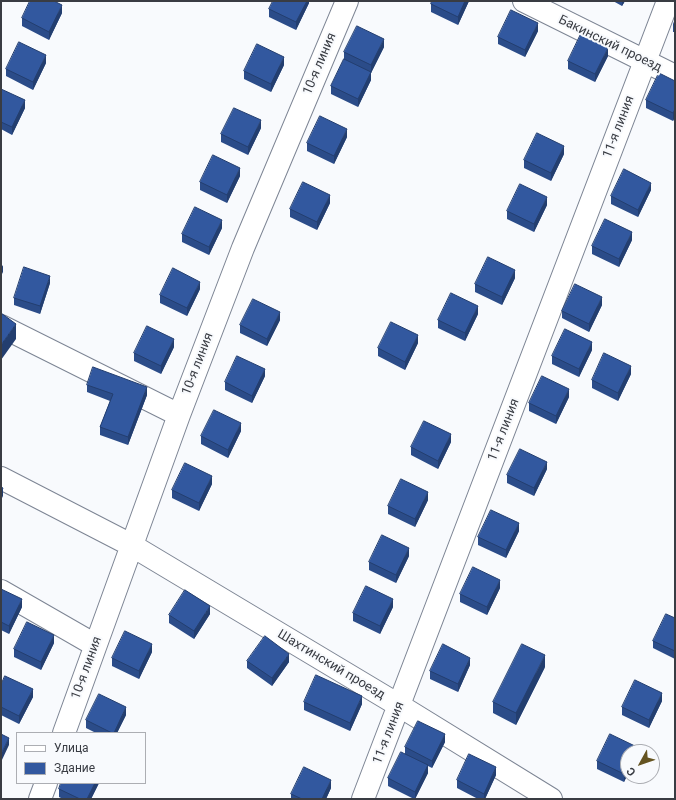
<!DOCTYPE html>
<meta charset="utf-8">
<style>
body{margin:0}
#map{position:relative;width:676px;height:800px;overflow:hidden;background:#f8fafd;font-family:Roboto,sans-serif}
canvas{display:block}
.frame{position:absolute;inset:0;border:2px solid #393c43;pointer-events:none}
.legend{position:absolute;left:16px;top:732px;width:130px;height:52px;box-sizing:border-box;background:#f8fafd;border:1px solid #acaeb3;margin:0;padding:5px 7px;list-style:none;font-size:12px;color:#393c43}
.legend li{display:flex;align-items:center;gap:8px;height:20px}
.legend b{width:20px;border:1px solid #acaeb3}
.north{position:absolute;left:620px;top:744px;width:40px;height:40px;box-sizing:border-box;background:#f8fafd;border:1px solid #acaeb3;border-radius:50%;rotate:230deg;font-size:11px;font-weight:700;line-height:16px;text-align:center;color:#393c43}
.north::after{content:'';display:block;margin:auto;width:14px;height:18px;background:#655421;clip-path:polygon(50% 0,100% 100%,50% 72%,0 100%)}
</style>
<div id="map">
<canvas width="676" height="800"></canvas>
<div class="frame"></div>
<ul class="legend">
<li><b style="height:5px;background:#fff"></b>Улица</li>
<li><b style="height:11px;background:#32589f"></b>Здание</li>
</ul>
<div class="north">С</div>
</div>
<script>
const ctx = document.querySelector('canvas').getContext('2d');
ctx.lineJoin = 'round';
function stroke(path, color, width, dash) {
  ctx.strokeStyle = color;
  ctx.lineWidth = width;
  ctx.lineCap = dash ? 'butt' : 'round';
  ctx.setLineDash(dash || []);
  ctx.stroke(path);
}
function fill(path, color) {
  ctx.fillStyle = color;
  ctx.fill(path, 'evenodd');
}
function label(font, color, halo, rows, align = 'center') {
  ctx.font = font + ' Roboto,sans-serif';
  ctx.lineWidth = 4;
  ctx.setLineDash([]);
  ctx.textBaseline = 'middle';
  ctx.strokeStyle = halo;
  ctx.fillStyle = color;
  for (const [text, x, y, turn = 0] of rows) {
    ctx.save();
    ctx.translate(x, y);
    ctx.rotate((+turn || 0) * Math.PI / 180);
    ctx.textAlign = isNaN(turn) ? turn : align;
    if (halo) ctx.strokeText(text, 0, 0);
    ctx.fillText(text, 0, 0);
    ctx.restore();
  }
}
const minor = new Path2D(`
 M524,1L675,76
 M1,326L179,415
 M1,478L131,545L400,706L551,799
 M1,591L95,645
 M64,733L179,415L243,248L347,1
 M40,799L46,783
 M363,799L668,1`);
stroke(minor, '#7d8594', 24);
stroke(minor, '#fff', 22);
fill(new Path2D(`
 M309,1V3L296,30L269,17V9Z
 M432,1H469L458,25L431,12V4Z
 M613,1H625L622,6Z
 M62,13L49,40L22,26V18Z
 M675,19V32H673V24Z
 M538,31L525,57L498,44V37Z
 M384,47L371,73V80L358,107L331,94V86L344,59V52Z
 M608,56L595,82L568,69V61Z
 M46,63L33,90L6,76V69Z
 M284,65L271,92L244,79V71Z
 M675,81V117L673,121L646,108V100Z
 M1,89L25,108L12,135L1,129Z
 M261,128L248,155L221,142V134Z
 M347,137L334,164L307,151V143Z
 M564,154L551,181L524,168V160Z
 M240,176L227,203L200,190V182Z
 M651,190L638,217L611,204V196Z
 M330,203L317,230L290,217V209Z
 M547,205L534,232L507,219V211Z
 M222,228L209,255L182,242V234Z
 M632,240L619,267L592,254V246Z
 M515,278L502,305L475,292V284Z
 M50,283L40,314L14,305V298Z
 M200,289L187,316L160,303V295Z
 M602,305L589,332L562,318V311Z
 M478,314L465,341L438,328V320Z
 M280,320L267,346L240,333V325Z
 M418,343L405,370L378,356V348Z
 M174,347L161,374L134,361V353Z
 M592,350L579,377L552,364V356Z
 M631,374L618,401L592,388V380Z
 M265,376L252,403L225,390V382Z
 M87,385L147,395L128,445L100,435V427L110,401L87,392Z
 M569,397L556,424L529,411V403Z
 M241,431L228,458L201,444V436Z
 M451,442L438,469L411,455V447Z
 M547,469L534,496L507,483V475Z
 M212,484L199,511L172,498V490Z
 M428,500L415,527L388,514V506Z
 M519,531L506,558L478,545V537Z
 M409,556L396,583L369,570V562Z
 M500,588L487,615L460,602V594Z
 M1,589L22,607L9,634L1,630Z
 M393,607L380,634L353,621V613Z
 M210,614L194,639L169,623V615Z
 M675,618V659L653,648V641Z
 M54,643L41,670L14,657V649Z
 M152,652L139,679L112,666V658Z
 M247,661L289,662L272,686L247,668Z
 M470,665L458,692L430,679V671Z
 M545,667L516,725L493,713V702Z
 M1,685L33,697L19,724L1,715Z
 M662,701L649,728L622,715V707Z
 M304,702L362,704L350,731L304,710Z
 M126,715L117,733H96L86,728V720Z
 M445,742L432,768L428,766V773L415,799H414L388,786V778L405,754V747Z
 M637,752L624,782L597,769V761Z
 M496,775L485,799H478L457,788V780Z
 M99,783L91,799H63L59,797V789Z
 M331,788L326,799H291V794Z`), '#2b4c89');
fill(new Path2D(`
 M307,1H309V3L296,30V22Z
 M465,1H469L458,25V17Z
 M622,1H625L622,6Z
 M62,5V13L49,40V32Z
 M538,23V31L525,57V50Z
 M384,39V47L371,73V65Z
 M608,48V56L595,82V74Z
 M46,55V63L33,90V82Z
 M284,57V65L271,92V84Z
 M371,72V80L358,107V99Z
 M25,100V108L12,135V127Z
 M675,109V117L673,121V113Z
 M261,120V128L248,155V147Z
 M347,129V137L334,164V156Z
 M564,146V154L551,181V173Z
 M240,168V176L227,203V195Z
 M651,183V190L638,217V210Z
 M330,195V203L317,230V222Z
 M547,197V205L534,232V224Z
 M222,220V228L209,255V247Z
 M632,232V240L619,267V259Z
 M3,265V272L1,276V268Z
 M515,270V278L502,305V297Z
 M50,276V283L40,314V306Z
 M200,282V289L187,316V308Z
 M602,297V305L589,332V324Z
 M478,306V314L465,341V333Z
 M280,312V320L267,346V339Z
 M16,324V339L1,360V345Z
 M418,335V343L405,370V362Z
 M174,339V347L161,374V366Z
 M592,342V350L579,377V369Z
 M631,366V374L618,401V393Z
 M265,369V376L252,403V396Z
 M147,387V395L128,445V437Z
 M569,389V397L556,424V416Z
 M241,423V431L228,458V450Z
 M451,434V442L438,469V461Z
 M547,462V469L534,496V488Z
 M212,476V484L199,511V503Z
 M3,488V496L1,500V493Z
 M428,492V500L415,527V519Z
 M519,523V531L506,558V550Z
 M409,548V556L396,583V575Z
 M500,580V588L487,615V607Z
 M22,599V607L9,634V626Z
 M393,599V607L380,634V626Z
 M210,606V614L194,639V631Z
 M54,635V643L41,670V662Z
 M152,644V652L139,679V671Z
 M289,654V662L272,686V678Z
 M545,655V667L516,725V713Z
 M470,658V665L458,692V684Z
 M33,689V697L19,724V716Z
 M662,693V701L649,728V720Z
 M362,696V704L350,731V723Z
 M126,707V715L117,733H114Z
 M445,734V742L432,768V761Z
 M9,738V745L1,762V754Z
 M428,765V773L415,799V792Z
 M628,766V774L624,782V774Z
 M496,767V775L485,799H484V794Z
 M331,780V788L326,799H322Z
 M95,783H99L91,799H87Z`), '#233e6f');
const building = new Path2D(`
 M30,1H54L62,5L49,32L22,18Z
 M273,1H307L296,22L269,9Z
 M432,1H465L458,17L431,4Z
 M511,10L538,23L525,50L498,37Z
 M357,26L384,39L371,65L344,52Z
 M581,34L608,48L595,74L568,61Z
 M19,42L46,55L33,82L6,69Z
 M257,44L284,57L271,84L244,71Z
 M344,59L371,72L358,99L331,86Z
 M659,73L675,81V109L673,113L646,100Z
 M1,89L25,100L12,127L1,122Z
 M234,108L261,120L248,147L221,134Z
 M320,116L347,129L334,156L307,143Z
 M537,133L564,146L551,173L524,160Z
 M213,155L240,168L227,195L200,182Z
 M624,169L651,183L638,210L611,196Z
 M303,182L330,195L317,222L290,209Z
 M520,184L547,197L534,224L507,211Z
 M195,207L222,220L209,247L182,234Z
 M605,219L632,232L619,259L592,246Z
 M488,257L515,270L502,297L475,284Z
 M24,267L50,276L40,306L14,298Z
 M173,268L200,282L187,308L160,295Z
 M575,284L602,297L589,324L562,311Z
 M451,293L478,306L465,333L438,320Z
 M253,299L280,312L267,339L240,325Z
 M1,313L16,324L1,345Z
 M391,322L418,335L405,362L378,348Z
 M147,326L174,339L161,366L134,353Z
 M565,329L592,342L579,369L552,356Z
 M604,353L631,366L618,393L592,380Z
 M237,356L265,369L252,396L225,382Z
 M93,367L147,387L128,437L100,427L113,394L87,385Z
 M542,376L569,389L556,416L529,403Z
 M214,410L241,423L228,450L201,436Z
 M424,421L451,434L438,461L411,447Z
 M520,449L547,462L534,488L507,475Z
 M185,463L212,476L199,503L172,490Z
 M401,479L428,492L415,519L388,506Z
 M1,487L3,488L1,493Z
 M491,510L519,523L506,550L478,537Z
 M382,535L409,548L396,575L369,562Z
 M473,567L500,580L487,607L460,594Z
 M366,586L393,599L380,626L353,613Z
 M1,589L22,599L9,626L1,622Z
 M185,590L210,606L194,631L169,615Z
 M666,614L675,618V651L653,641Z
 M27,622L54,635L41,662L14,649Z
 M125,631L152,644L139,671L112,658Z
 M265,636L289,654L272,678L247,661Z
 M443,644L470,658L458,684L430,671Z
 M522,644L545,655L516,713L493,702Z
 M316,675L362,696L350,723L304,702Z
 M5,676L33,689L19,716L1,707V685Z
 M635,680L662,693L649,720L622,707Z
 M99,694L126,707L114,733H112L86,720Z
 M418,721L445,734L432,761L405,747Z
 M1,734L9,738L1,754Z
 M610,734L637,747L635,752H628V766L624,774L597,761Z
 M401,752L428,765L415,792L388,778Z
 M469,754L496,767L484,794L457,780Z
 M304,767L331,780L322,799H302L291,794Z
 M61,783H95L87,799H80L59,789Z`);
fill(building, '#32589f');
stroke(building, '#233e6f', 1);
label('13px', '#393c43', '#f8fafd', [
 ["Бакинский проезд",610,44,26],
 ["10-я линия",320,64,-67],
 ["11-я линия",619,127,-69],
 ["10-я линия",198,364,-69],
 ["11-я линия",504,430,-69],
 ["Шахтинский проезд",331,665,31],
 ["10-я линия",87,668,-70],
 ["11-я линия",389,733,-69]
]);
</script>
